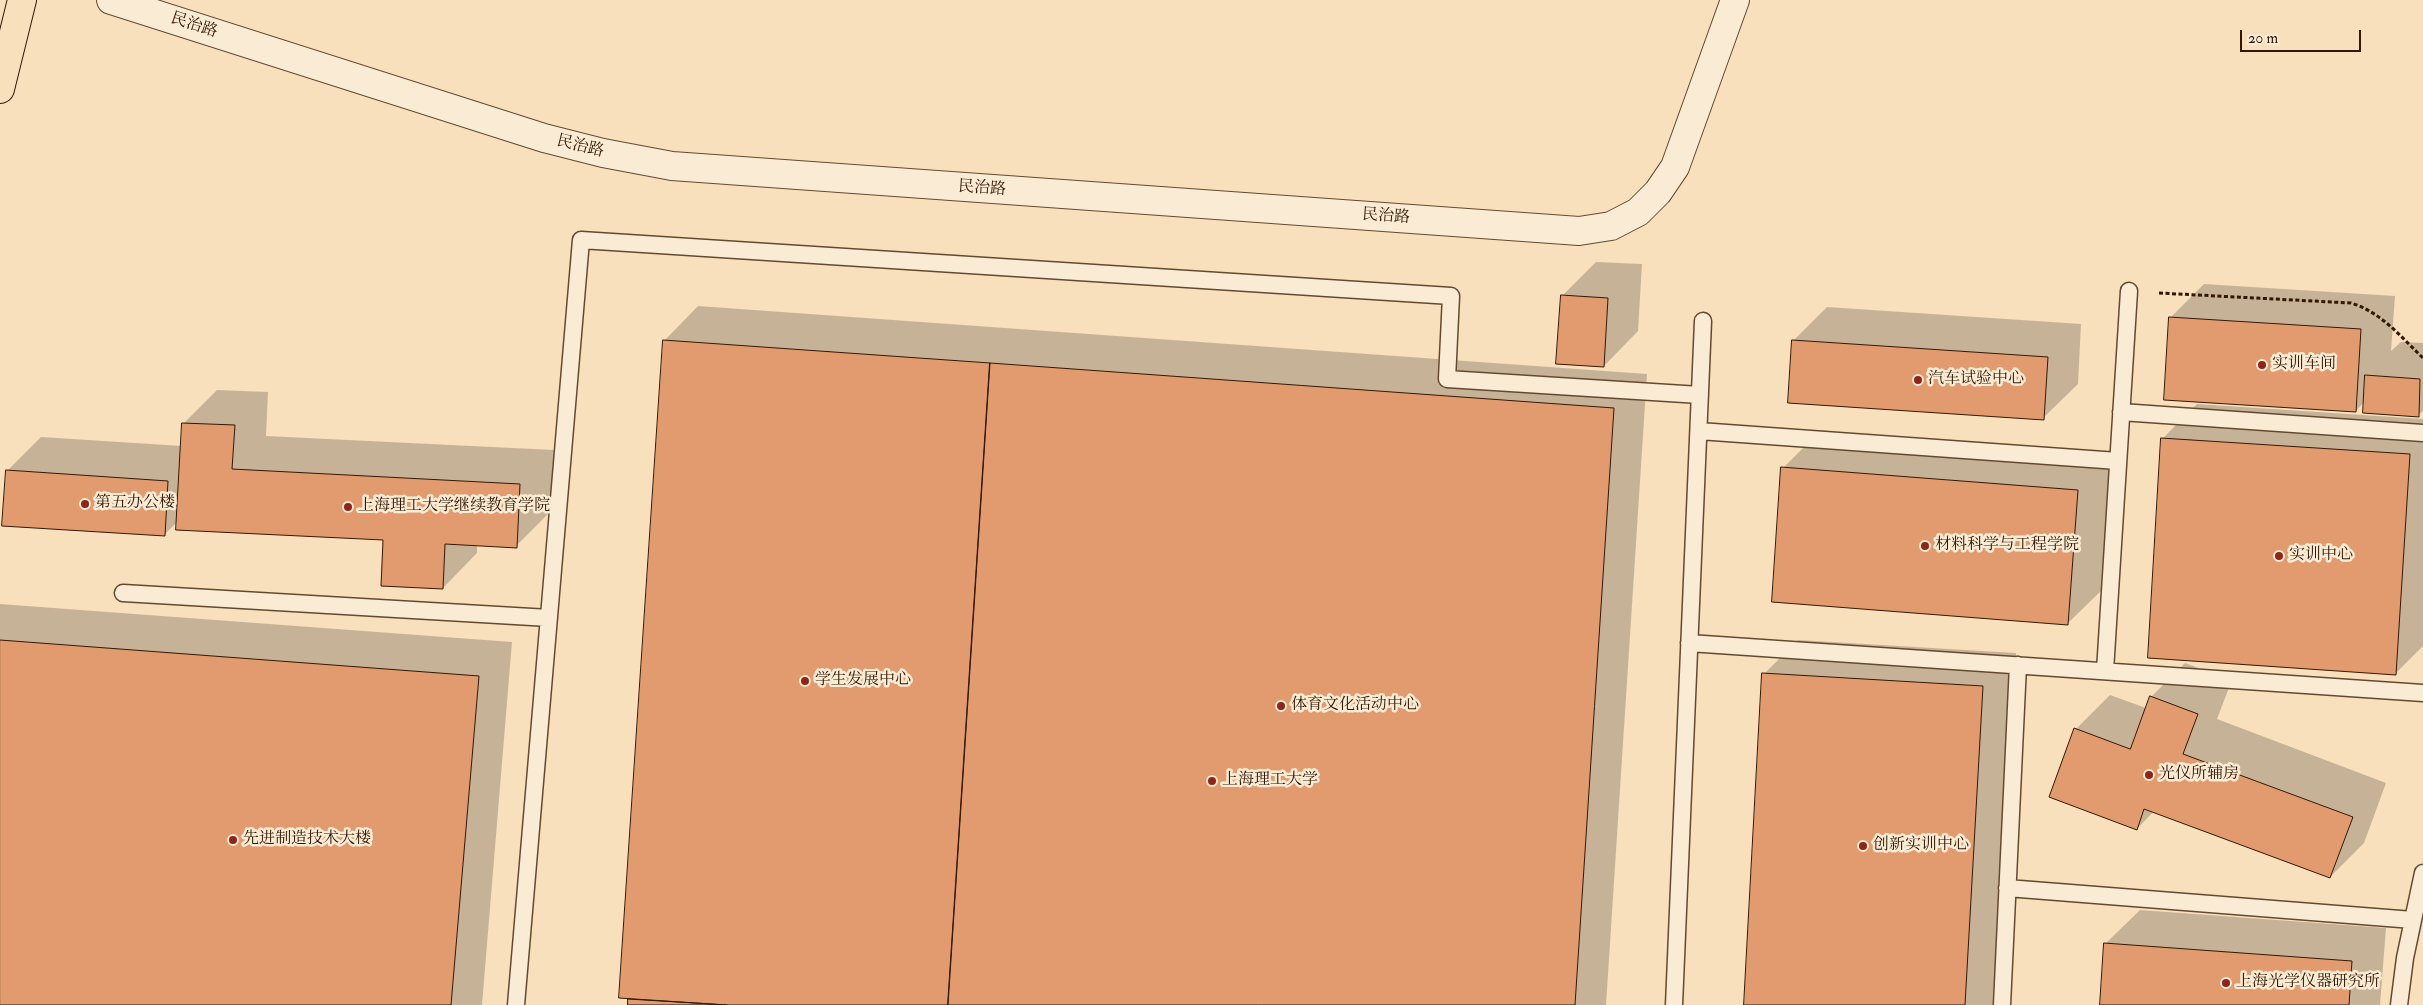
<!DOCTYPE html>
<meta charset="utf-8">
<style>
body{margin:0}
#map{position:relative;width:2423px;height:1005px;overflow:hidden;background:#f8e0bd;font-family:"IM FELL Double Pica",serif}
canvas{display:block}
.scale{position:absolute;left:2240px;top:30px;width:121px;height:22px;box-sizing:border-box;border:2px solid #321702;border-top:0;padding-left:6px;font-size:15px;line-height:18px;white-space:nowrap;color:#321702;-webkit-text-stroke:4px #faebd4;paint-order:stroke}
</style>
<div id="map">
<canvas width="2423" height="1005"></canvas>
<div class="scale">20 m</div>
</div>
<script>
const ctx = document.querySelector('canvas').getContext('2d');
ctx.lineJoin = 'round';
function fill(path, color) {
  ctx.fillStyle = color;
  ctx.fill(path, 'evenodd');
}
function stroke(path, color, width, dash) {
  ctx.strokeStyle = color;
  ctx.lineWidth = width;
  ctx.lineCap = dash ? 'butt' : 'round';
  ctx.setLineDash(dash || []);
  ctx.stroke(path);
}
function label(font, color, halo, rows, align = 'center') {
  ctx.font = font + ' "IM FELL Double Pica","Noto Serif SC",serif';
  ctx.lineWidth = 5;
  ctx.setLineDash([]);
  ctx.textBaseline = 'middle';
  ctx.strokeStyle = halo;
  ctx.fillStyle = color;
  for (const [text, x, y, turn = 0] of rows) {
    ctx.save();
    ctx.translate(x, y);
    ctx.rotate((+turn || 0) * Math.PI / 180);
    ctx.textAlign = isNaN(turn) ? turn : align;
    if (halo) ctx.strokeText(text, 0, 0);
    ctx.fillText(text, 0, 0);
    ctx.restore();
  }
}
fill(new Path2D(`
 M1596,262L1642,264L1638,331L1604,366L1562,296Z
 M2204,284L2395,296L2391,351L2401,342L2423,343V411L2418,415L2365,401L2356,411L2170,318Z
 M698,306L1647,374L1606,1005H629L664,341Z
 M1827,307L2081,324L2078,384L2043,418L1793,341Z
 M217,390L268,392L266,436L554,450L550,512L516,546L477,544V553L443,588L385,539L178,521L164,535L7,471L41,437L182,446L183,424Z
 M2197,404L2423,419V646L2396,673L2163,438Z
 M1817,434L2111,457L2102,590L2067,624L1783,468Z
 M0,604L512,642L482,1005H0Z
 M1798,640L2016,653L1997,1005H1745L1764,674Z
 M2185,663L2232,680L2217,719L2386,783L2364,843L2330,877L2154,811L2137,829L2076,729L2110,695L2146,708L2151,697Z
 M2140,910L2386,928L2380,1005H2101L2105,944Z`), '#0003');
const building = new Path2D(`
 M1561,295L1608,298L1604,367L1556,364Z
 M2169,317L2361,329L2356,412L2164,400Z
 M663,340L990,363L948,1005H727L619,998Z
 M1792,340L2048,357L2044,420L1788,403Z
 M990,363L1614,408L1575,1005H948Z
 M2365,375L2420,379L2419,417L2363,413Z
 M182,423L235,425L232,469L520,484L517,548L445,544L443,589L381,586L383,540L176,530Z
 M2161,438L2410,454L2396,675L2148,658Z
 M1781,467L2078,490L2068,625L1772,602Z
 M6,470L168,481L165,536L2,526Z
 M0,640L479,676L451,1005H0Z
 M1762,673L1983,686L1965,1005H1744Z
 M2150,696L2198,714L2183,754L2353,817L2330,878L2144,809L2137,830L2049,797L2074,728L2130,749Z
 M2104,943L2352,961L2349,1005H2100Z
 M628,999L727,1005H628Z`);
fill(building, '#e29b6e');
stroke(building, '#321702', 1);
const lane = new Path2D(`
 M2121,412L2423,433
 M1699,431L2118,461
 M123,593L549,618
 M1689,643L2423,693
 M2105,671L2129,291
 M2007,888L2413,920
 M516,1005L581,240L1451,296L1447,379L1700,395
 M1674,1005L1703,321
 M2002,1005L2018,665
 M2399,1005L2405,958L2423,873`);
const street = new Path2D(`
 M111,0L544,138L603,153L672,166L1579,231L1611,226L1638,212L1658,192L1675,167L1735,0`);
const primary = new Path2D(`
 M0,89L22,0`);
stroke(lane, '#644931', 19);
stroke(street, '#644931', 30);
stroke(primary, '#321702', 30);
stroke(new Path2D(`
 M2159,293L2351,303C2381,312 2401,337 2423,358`), '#321702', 3, [4, 2.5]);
stroke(lane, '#faebd4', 16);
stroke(street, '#faebd4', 28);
stroke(primary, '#f8e0bd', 28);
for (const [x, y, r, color] of [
 [2262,365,5,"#8f2418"],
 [1918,380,5,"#8f2418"],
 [85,504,5,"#8f2418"],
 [348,507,5,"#8f2418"],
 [1925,546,5,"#8f2418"],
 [2279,556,5,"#8f2418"],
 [805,681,5,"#8f2418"],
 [1281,706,5,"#8f2418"],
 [2149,775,5,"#8f2418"],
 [1212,781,5,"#8f2418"],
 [233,840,5,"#8f2418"],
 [1863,846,5,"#8f2418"],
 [2226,983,5,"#8f2418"]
]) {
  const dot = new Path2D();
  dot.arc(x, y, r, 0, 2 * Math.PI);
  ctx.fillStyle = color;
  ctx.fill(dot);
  stroke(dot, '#faebd4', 2);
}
label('16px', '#321702', '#faebd4', [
 ["民治路",194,26,18],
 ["民治路",580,147,14],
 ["民治路",982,189,4],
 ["民治路",1386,217,4]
]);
label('16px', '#321702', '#faebd4', [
 ["实训车间",2272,365],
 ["汽车试验中心",1928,380],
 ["第五办公楼",95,504],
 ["上海理工大学继续教育学院",358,507],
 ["材料科学与工程学院",1935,546],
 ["实训中心",2289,556],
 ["学生发展中心",815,681],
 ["体育文化活动中心",1291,706],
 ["光仪所辅房",2159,775],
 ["上海理工大学",1222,781],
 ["先进制造技术大楼",243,840],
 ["创新实训中心",1873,846],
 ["上海光学仪器研究所",2236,983]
], 'left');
</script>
